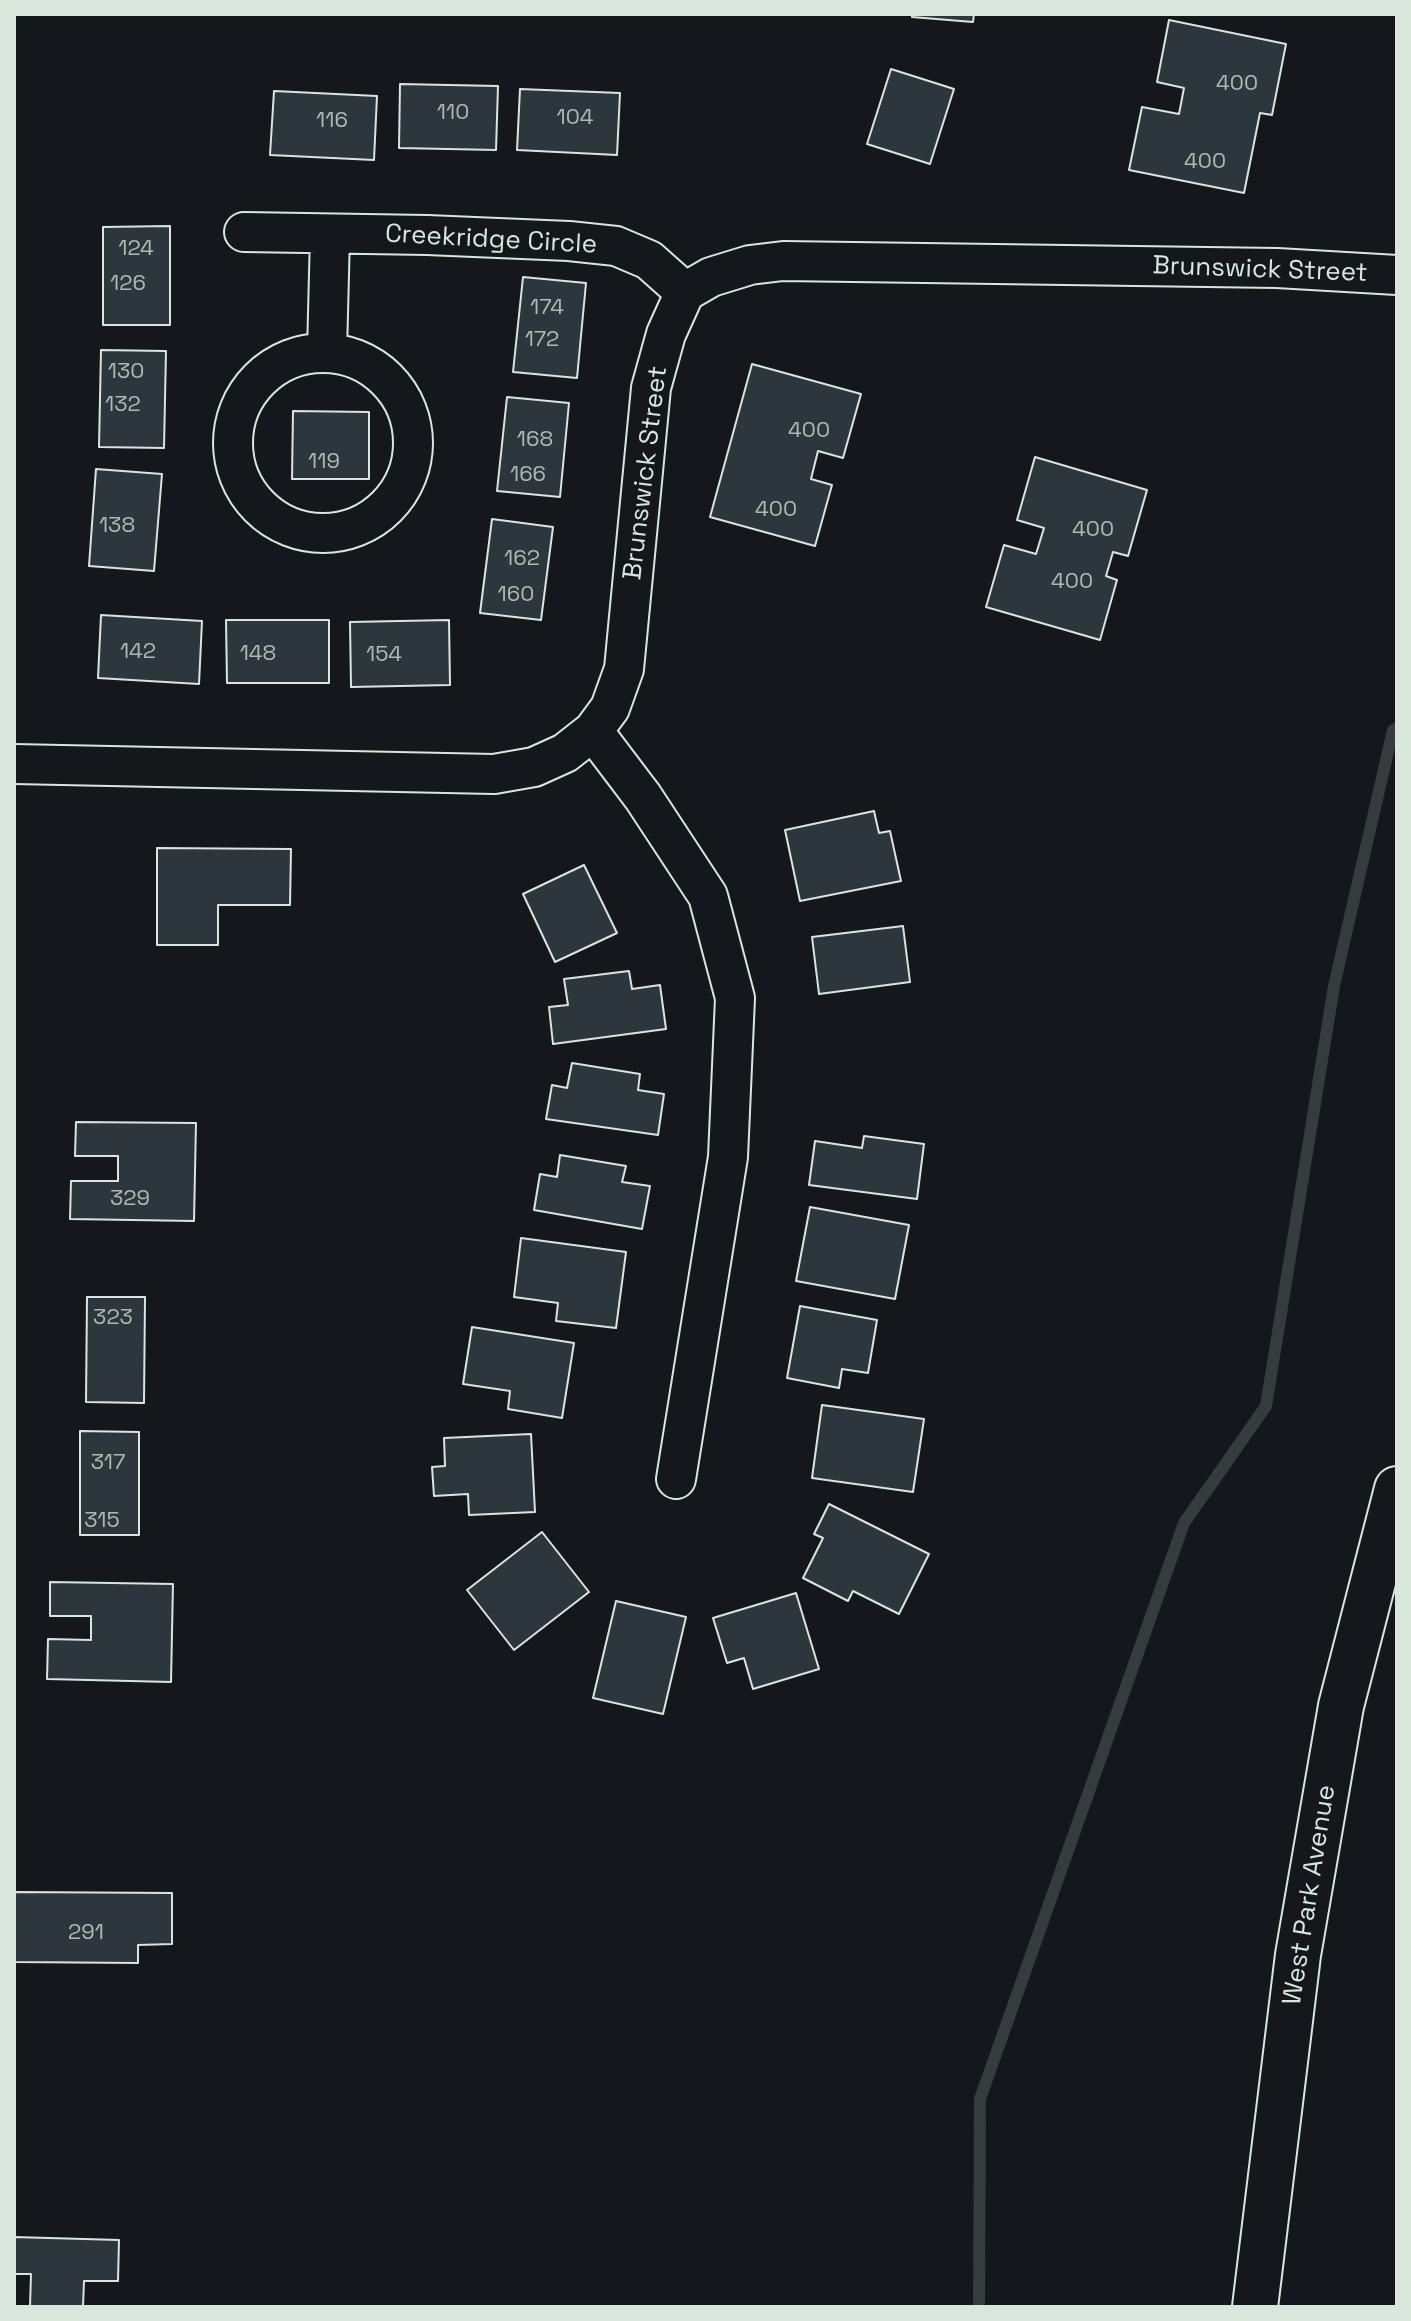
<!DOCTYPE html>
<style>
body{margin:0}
#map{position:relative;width:1411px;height:2321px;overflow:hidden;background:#14181c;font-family:"Space Grotesk",sans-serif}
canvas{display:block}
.frame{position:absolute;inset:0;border:16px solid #d8e6dc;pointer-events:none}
</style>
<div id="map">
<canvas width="1411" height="2321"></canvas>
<div class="frame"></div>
</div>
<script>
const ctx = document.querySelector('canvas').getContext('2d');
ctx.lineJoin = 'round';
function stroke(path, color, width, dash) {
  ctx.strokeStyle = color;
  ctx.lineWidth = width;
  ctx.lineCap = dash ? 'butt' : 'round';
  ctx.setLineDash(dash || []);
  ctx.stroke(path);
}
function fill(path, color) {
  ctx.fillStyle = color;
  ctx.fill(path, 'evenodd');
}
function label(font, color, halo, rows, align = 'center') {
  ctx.font = font + ' "Space Grotesk",sans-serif';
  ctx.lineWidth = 6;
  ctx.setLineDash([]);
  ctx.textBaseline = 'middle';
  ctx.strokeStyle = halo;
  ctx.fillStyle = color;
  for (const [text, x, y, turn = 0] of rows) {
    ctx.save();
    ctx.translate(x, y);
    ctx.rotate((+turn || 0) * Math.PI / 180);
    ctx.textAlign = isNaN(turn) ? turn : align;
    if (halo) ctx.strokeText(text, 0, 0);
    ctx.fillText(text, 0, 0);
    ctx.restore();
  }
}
stroke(new Path2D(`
 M979,2307L980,2099L1184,1523L1266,1406L1334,986L1393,730L1397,728`), '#363b3e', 12);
const building = new Path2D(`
 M912,14H974L973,22L912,17Z
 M1169,20L1286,44L1272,115L1260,113L1244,193L1129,170L1142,107L1179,114L1184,88L1157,82Z
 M891,69L954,89L930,164L867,144Z
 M400,84L498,86L496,150L399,148Z
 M520,89L620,93L617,155L517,150Z
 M274,91L377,96L374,160L270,155Z
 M170,226V325H103V227Z
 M523,277L586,283L577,378L513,372Z
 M101,350L166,351L164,448L99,447Z
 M752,364L861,394L843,458L818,451L811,479L832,485L815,546L710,517Z
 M507,397L569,403L560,497L497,491Z
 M293,411L369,412V479H292Z
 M1035,457L1147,490L1128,556L1113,552L1106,576L1117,580L1100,640L986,607L1004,545L1036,554L1044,528L1017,520Z
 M96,469L162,474L154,571L89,566Z
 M492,519L553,527L541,620L480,613Z
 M101,615L202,621L199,684L98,678Z
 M226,620H329V683H227Z
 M449,620L450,685L351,687L350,622Z
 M874,811L879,833L890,831L901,881L800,901L785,830Z
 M157,848L291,849L290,905H218V945H157Z
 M584,865L617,933L555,962L523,894Z
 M903,926L910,982L819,994L812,937Z
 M629,971L632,989L660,985L666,1029L553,1044L549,1007L568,1005L564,979Z
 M572,1063L640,1074L638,1090L664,1094L658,1135L546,1119L552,1085L567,1088Z
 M76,1122L196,1123L194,1221L70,1219L71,1181H118V1156H75Z
 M864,1136L924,1144L917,1199L809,1185L815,1141L862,1148Z
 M560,1155L626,1166L622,1182L650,1186L642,1229L534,1210L540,1174L557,1177Z
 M810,1207L909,1225L895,1299L796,1281Z
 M521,1238L626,1252L616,1328L556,1321L558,1303L514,1297Z
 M87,1297H145L144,1403L86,1402Z
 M800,1306L877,1320L868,1373L842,1369L839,1388L787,1378Z
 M472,1327L574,1343L562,1418L508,1409L510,1391L463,1384Z
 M822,1405L924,1419L913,1492L812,1478Z
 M80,1431L139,1432V1535H80Z
 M531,1434L535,1512L469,1515L468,1494L434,1496L432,1467L445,1466L444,1438Z
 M829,1504L929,1554L899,1614L853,1591L848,1601L803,1578L823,1538L814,1534Z
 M542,1532L589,1592L514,1650L467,1590Z
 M50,1582L173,1584L171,1682L47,1679L48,1639L91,1640V1616H50Z
 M796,1593L819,1669L753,1689L744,1658L727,1663L713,1618Z
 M616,1601L686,1617L663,1714L593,1698Z
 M14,1892L172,1893V1944L138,1945V1963L14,1962Z
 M14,2237L119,2240L118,2281H84L83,2307H30L31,2274H14Z`);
fill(building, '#2c363c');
stroke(building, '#d8e6dc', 2);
const street = new Path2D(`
 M244,232L427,235L569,241L616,246L649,260L685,292
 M327,352L330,235
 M233 443a90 90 0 1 1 180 0a90 90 0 1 1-180 0Z
 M593,731L643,797L708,896L735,998L728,1157L676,1479
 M14,764L494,774L534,767L565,753L593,731L610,708L624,669L651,388L666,334L685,292L711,277L750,265L783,261L1277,268L1397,275`);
const secondary = new Path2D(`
 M1255,2307L1298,1955L1341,1706L1397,1489`);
stroke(street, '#d8e6dc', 42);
stroke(secondary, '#d8e6dc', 48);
stroke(street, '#14181c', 38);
stroke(secondary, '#14181c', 44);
label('22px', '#adbab4', null, [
 ["400",1237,84],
 ["110",453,113],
 ["104",575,118],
 ["116",332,121],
 ["400",1205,162],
 ["124",136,249],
 ["126",128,284],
 ["174",547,308],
 ["172",542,340],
 ["130",126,372],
 ["132",123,405],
 ["400",809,431],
 ["168",535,440],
 ["119",324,462],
 ["166",528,475],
 ["400",776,510],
 ["138",117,526],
 ["400",1093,530],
 ["162",522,559],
 ["400",1072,582],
 ["160",516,595],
 ["142",138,652],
 ["148",258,654],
 ["154",384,655],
 ["329",130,1199],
 ["323",113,1318],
 ["317",108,1463],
 ["315",102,1521],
 ["291",86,1933]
]);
label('26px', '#d8e6dc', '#14181c', [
 ["Creekridge Circle",491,240,3],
 ["Brunswick Street",1260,270,2],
 ["Brunswick Street",646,473,-83],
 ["West Park Avenue",1310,1895,-81]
]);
</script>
